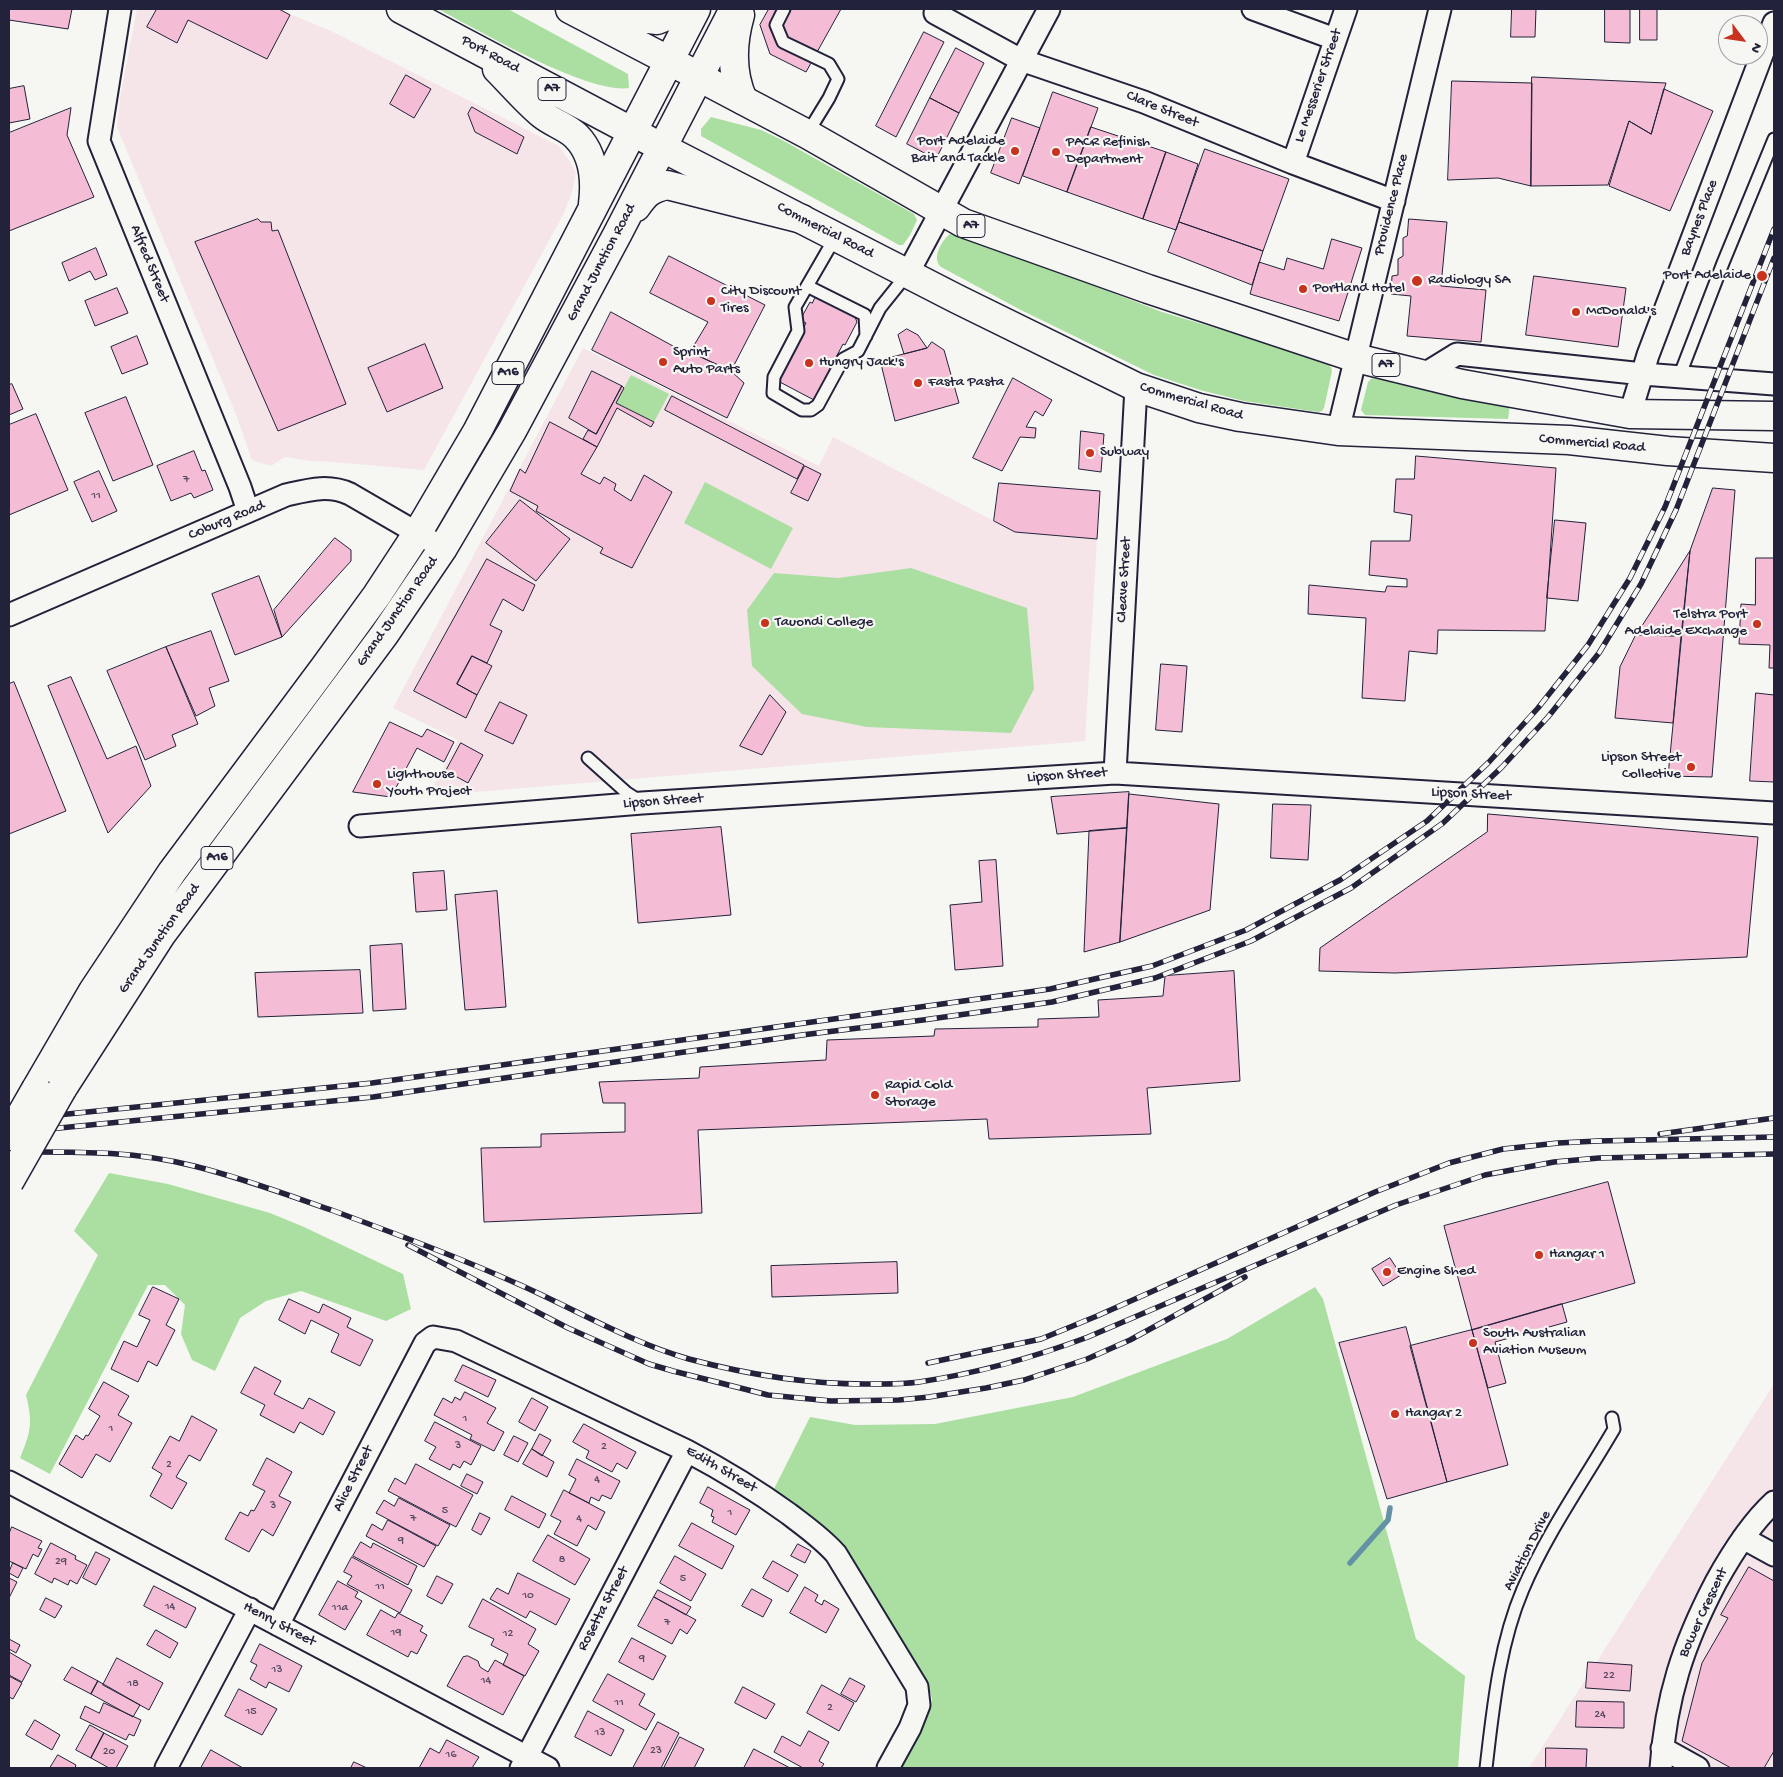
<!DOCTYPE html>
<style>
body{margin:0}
#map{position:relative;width:1783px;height:1777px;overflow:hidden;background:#f6f6f2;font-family:"Gochi Hand",sans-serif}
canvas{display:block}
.frame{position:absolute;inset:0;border:10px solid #22223b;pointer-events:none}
.north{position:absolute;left:1718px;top:15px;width:50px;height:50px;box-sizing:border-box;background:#f6f6f2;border:1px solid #a1a1a9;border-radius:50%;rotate:121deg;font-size:14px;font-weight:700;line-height:20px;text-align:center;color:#22223b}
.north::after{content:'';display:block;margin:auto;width:18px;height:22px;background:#c8321e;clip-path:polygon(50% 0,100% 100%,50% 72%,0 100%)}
</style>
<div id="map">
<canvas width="1783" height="1777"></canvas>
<div class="frame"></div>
<div class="north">N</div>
</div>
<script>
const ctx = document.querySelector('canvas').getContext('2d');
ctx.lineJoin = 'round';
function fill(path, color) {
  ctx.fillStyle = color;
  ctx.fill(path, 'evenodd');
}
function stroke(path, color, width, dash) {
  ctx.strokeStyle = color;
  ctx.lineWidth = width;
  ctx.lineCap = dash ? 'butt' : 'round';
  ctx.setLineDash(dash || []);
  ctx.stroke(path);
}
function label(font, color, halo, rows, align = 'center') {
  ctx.font = font + ' "Gochi Hand",sans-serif';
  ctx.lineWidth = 4.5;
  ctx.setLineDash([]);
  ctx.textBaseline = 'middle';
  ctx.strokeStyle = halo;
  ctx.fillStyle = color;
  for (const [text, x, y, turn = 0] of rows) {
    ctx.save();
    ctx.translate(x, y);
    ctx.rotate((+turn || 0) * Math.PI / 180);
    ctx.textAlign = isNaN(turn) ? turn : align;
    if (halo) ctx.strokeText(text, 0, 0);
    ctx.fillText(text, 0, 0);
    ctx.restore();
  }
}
fill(new Path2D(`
 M137,9H278L333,32L559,146L570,162L576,173L572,192L564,213L424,470L333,462L311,461L285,457L271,466L252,460L237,417L117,127L121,92Z
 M583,348L819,466L833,437L1015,532L1097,539L1085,741L428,796L458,740L393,708Z
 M1774,1384V1768H1529Z`), '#f5e5e9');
fill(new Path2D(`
 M438,9H508L628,74L629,88C587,94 478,30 438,9Z
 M711,117L761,130L784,141L914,214L917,220L910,235L903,245H899L701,136V129Z
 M950,234L1059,272L1162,312L1322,360L1331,367L1332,371L1324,408L1322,411L1318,412L1244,401L1200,390L1154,375L1019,309L941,267C931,258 942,240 950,234Z
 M631,375L669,394L654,422L616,403Z
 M1372,378L1510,403L1508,419L1365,415L1361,410L1368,382Z
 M705,482L793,528L771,569L684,523Z
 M911,568L1027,608L1034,689L1011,733L867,727L802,714L752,666L747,610L774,573L838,578Z
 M109,1173L168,1184L270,1213L304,1227L403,1274L411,1309L386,1321L301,1291L266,1301L240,1318L215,1371L192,1360L181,1334L185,1305L165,1285H148L50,1474L20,1458C31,1431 33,1424 26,1395L98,1255L74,1231Z
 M1315,1287L1323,1299L1416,1639L1465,1676L1458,1768H898L931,1706L932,1699L930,1691L845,1550L772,1493L810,1417L855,1425L935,1424L1073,1397L1227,1339Z`), '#abdfa1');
stroke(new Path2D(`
 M1350,1563L1388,1520L1390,1508`), '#6392a6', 5.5);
const building = new Path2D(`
 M9,9H72L68,29L9,20Z
 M157,9H279L290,15L267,59L188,20L177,43L147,27Z
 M769,9H841L806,72L770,54L760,25Z
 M1512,9H1536L1535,37H1511Z
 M1605,9H1630V43L1605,42Z
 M1640,9H1657V40H1640Z
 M924,32L944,42L896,137L876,126Z
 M956,48L984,63L959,113L930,98Z
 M406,75L431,89L414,118L390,104Z
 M1532,77L1666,83L1651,134L1629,121L1608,185L1531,186Z
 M1452,81L1532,83L1531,186L1498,178L1448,180Z
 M24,86L30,119L9,123V89Z
 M1664,89L1713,111L1670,211L1609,186L1629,121L1651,134Z
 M1053,92L1098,108L1067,192L1023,176Z
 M930,98L959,113L936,159L907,144Z
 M472,107L524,137L517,154L475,132L468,114Z
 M71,108L67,135L94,197L9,231V133Z
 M1012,118L1040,128L1019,184L991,173Z
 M1091,127L1166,152L1143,219L1067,192Z
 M1205,149L1289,179L1263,251L1179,222Z
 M1166,152L1198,164L1176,230L1143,219Z
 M258,219L261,222H271L272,231L278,230L346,404L278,431L195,242Z
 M1409,219L1447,222L1441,286L1486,290L1481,342L1407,336L1411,296L1391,294L1392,276L1398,275V259L1403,256V238L1407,236Z
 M1179,222L1263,251L1252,285L1168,252Z
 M1332,239L1362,248L1339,321L1250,294L1259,262L1284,270L1287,258L1323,269Z
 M96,248L107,275L95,280L90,271L69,281L62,263Z
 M669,256L765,305L731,371L690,352L708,322L650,293Z
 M1534,276L1626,288L1618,347L1526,335Z
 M117,288L128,313L95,326L85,301Z
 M816,296L855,317L857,322L845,345L843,344L814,400L776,380L806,323L800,320L810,302L812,303Z
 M611,312L682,351L690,352L731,371L744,383L727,418L592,350Z
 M907,329L918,335L927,348L904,354L898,335Z
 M137,336L148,364L122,374L111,347Z
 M932,342L944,350L959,403L895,421L880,360L927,348Z
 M425,344L443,388L387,412L368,368Z
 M592,371L622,386L596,434L569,418Z
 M1013,378L1052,400L1043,416L1035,411L1026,427L1036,428L1035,438L1020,437L1002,471L973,458Z
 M12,384L23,409L9,415V385Z
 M622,386L624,388L616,403L654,422L651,427L617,408L597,447L583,439L588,430L596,434Z
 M672,396L804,465L797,479L665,410Z
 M126,397L153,465L113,481L85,413Z
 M36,414L68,490L9,515V425Z
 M550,422L597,447L581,474L600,484L604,477L616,484L614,490L631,501L644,475L672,492L632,568L600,553L603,548L536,511L538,506L510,491L520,469L525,473Z
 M1081,431L1104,434L1101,472L1079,469Z
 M194,451L202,471L205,470L213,490L194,498L191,493L171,501L157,466Z
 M1416,456L1556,468L1545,631L1438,630L1437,654L1409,651L1405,701L1362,698L1366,618L1308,614L1309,585L1385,592L1387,586L1407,587V579L1369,575L1371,541H1410L1412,515L1394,512L1396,479H1414Z
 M805,466L821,474L808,501L791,493Z
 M99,471L117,511L92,522L74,482Z
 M999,483L1100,491L1097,539L1015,532L994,521Z
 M1713,488L1735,490L1712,777L1668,776L1690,551Z
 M520,500L570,539L536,581L486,543Z
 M1555,520L1586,523L1578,601L1547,598Z
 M335,538L351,550V561L282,637L274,610Z
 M1690,551L1681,636L1636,635L1660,598Z
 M1756,558H1774V668H1769L1770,645L1739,644L1741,604L1755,605Z
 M487,559L535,585L523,611L503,599L490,625L502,631L487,663L472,656L457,684L477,695L466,718L414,691Z
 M259,576L282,637L235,655L212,594Z
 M211,631L229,681L209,688L215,706L196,716L166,647Z
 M1636,635L1681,636L1673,723L1615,718L1620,667Z
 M166,647L198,724L172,735L176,746L145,760L107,671Z
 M472,656L492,666L477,695L457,684Z
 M1161,664L1187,666L1182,732L1156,730Z
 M71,677L107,759L136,746L151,786L108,833L48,686Z
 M14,682L66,811L9,834V684Z
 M1756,693L1774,695V782L1750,781Z
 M770,695L786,712L762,755L740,746Z
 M500,702L527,715L513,744L485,731Z
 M390,722L422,737L427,729L454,742L444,762L417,748L391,797L353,792Z
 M461,743L483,755L468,783L446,771Z
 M1129,792L1127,828L1057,834L1051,797Z
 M1129,794L1219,804L1210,910L1120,942Z
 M1273,804L1311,805L1308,860L1271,858Z
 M1488,814L1758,837L1747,957L1395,973L1319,971L1320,948L1487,832Z
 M721,827L731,915L638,923L631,834Z
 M1127,828L1120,942L1084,952L1089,831Z
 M996,860L1003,966L955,970L950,905L982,902L979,861Z
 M444,871L447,910L416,912L413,873Z
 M497,891L506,1007L465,1010L455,895Z
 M402,944L406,1009L373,1011L370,946Z
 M360,970L363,1013L258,1017L255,973Z
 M1234,971L1240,1081L1147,1088L1151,1134L989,1139L987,1119L698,1130L702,1213L484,1222L481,1148L541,1147V1134L625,1132V1103H603L599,1082L699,1078L700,1067L826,1060L827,1040L934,1036L935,1029L1038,1027V1019L1099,1017L1098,1000L1163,996L1165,976Z
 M1608,1182L1635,1283L1472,1330L1444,1226Z
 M1390,1258L1401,1275L1383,1286L1372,1269Z
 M897,1262L898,1293L772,1297L771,1266Z
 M153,1287L179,1299L166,1325L175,1330L157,1366L148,1361L138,1382L111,1369L124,1341L137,1347L150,1320L139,1315Z
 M289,1299L319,1313L323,1304L351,1318L347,1327L373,1340L360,1366L331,1352L339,1334L311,1320L305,1334L279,1320Z
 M1562,1304L1567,1322L1495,1342L1506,1383L1488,1388L1472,1330Z
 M1406,1327L1447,1482L1387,1499L1339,1343Z
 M1472,1330L1508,1465L1447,1482L1410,1346Z
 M463,1365L496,1380L488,1397L455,1381Z
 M255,1367L281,1381L274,1394L303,1409L309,1398L335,1412L323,1435L300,1422L294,1433L260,1415L265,1405L241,1393Z
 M104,1382L129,1396L118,1415L132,1423L110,1462L96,1454L82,1478L59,1464L76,1435L83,1440L86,1435L88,1436L100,1416L89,1409Z
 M465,1392L496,1408L487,1423L504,1432L494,1451L470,1439L472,1435L434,1415L443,1398L452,1403L455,1397L460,1400Z
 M532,1398L548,1407L535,1431L519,1422Z
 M192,1416L217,1430L200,1461L189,1455L176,1477L187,1483L172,1509L150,1496L162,1474L152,1468L170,1436L179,1441Z
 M435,1422L481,1446L471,1465L464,1461L460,1468L453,1464L450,1470L429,1459L436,1447L425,1441Z
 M584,1424L636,1452L627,1469L617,1463L612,1472L586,1458L589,1451L573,1442Z
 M540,1434L551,1440L542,1456L532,1449Z
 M514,1436L528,1443L518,1462L504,1455Z
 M532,1449L554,1462L547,1477L523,1464Z
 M267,1458L292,1472L279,1496L291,1502L273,1536L262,1529L249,1552L225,1539L240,1512L248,1516L251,1510L254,1511L265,1491L253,1485Z
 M577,1459L620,1481L611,1499L602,1495L599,1501L591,1497L589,1503L569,1493L576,1479L569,1475Z
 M416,1464L473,1495L456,1527L388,1491L395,1478L405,1484Z
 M467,1474L483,1482L477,1494L461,1486Z
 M708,1487L750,1510L736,1535L712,1522L714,1517L711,1516L713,1510L700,1503Z
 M564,1490L605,1512L596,1530L588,1525L577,1546L554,1534L561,1521L551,1516Z
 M512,1496L546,1514L539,1528L505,1510Z
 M399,1498L450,1525L438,1546L376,1513L384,1500L394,1506Z
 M480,1513L490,1518L481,1535L472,1530Z
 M388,1520L436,1546L424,1567L366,1536L372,1524L382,1530Z
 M692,1523L734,1546L722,1569L679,1546Z
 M12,1527L42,1541L38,1548L42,1549L38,1557L33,1554L26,1569L9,1561V1534Z
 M548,1535L590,1559L575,1585L533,1561Z
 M361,1542L371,1548L373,1543L417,1566L408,1585L353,1556Z
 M51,1543L76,1556L75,1559L87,1565L77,1584L70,1580L68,1585L54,1578L52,1583L35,1574Z
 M798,1544L811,1551L805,1563L791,1556Z
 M96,1552L110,1559L96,1585L83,1578Z
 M675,1556L706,1574L691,1601L660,1583Z
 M352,1557L412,1590L400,1613L347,1584L352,1576L344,1572Z
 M773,1561L798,1575L788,1592L763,1578Z
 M13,1563L23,1568L18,1578L9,1573Z
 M1749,1567L1774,1581V1751L1764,1768H1731L1682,1741L1702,1663L1728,1618L1721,1615Z
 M518,1573L570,1599L556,1625L530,1611L526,1618L490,1599L497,1588L508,1594Z
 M437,1576L453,1584L442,1604L427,1596Z
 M9,1578L17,1582L9,1598Z
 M338,1581L358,1592L355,1597L362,1601L345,1630L319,1615Z
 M154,1586L196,1608L186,1628L144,1606Z
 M805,1587L818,1595L815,1601L822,1605L824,1600L839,1609L826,1633L790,1613Z
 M752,1589L772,1600L763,1617L742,1606Z
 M658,1590L691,1607L686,1615L654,1597Z
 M654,1597L696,1620L687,1634L680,1629L672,1644L638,1626Z
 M46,1598L62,1606L55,1618L40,1610Z
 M483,1599L536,1629L528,1644L539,1651L525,1676L503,1665L508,1654L491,1645L494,1639L469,1627Z
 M381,1610L395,1618L398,1613L423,1626L420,1631L427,1635L417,1654L411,1651L408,1657L367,1635Z
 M156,1630L178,1643L170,1658L147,1645Z
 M632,1638L666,1656L653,1680L619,1662Z
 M9,1639L20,1645L16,1653L9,1649Z
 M260,1644L302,1666L289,1692L269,1682L266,1688L250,1679L257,1665L251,1662Z
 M9,1652L31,1665L22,1682L9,1675Z
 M468,1656L478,1661L480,1667L488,1672L495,1660L524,1676L503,1715L447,1686L463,1657Z
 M117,1658L163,1683L149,1710L103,1685Z
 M1588,1662L1632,1665L1630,1691L1586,1688Z
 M72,1667L98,1681L91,1694L64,1680Z
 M608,1674L645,1694L639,1705L655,1714L646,1730L593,1701Z
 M9,1676L22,1683L13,1699L9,1697Z
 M850,1678L865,1686L856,1702L841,1694Z
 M98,1681L140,1705L133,1717L91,1694Z
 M822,1685L854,1703L839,1731L807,1713Z
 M743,1687L775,1704L766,1719L735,1703Z
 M239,1689L277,1709L262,1735L225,1716Z
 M1577,1701L1624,1702V1728L1576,1727Z
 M104,1703L141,1720L134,1736L129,1734L126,1740L80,1718L85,1706L99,1713Z
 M588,1711L624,1730L611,1756L575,1737Z
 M35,1720L60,1735L52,1750L26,1735Z
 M658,1722L679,1733L661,1768H633Z
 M90,1725L104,1733L91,1758L76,1750Z
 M809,1731L829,1742L819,1761L824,1764L821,1768H803L774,1752L782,1736L800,1746Z
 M104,1733L128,1746L116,1768H109L91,1758Z
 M680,1737L704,1749L694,1768H664Z
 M447,1740L479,1757L472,1768H419L430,1748L439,1753Z
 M1546,1748L1587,1749L1586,1768H1546Z
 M754,1749L790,1768H744Z
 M211,1750L243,1768H201Z
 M58,1755L76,1765L75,1768H50Z
 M354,1762L367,1768H351Z`);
fill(building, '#f4bdd5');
stroke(building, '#22223b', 1);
const lane = new Path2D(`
 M784,9L776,25L783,42L829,64L838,79L829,98L807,134
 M836,236L795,307L798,331L774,377L773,393L802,410H811L818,405L843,359L858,351L880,308L908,273
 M807,286L865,315L866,336
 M1679,377L1723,263L1774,139
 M588,758L627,793L641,802
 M1486,1768C1493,1709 1499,1645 1523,1589C1547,1533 1583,1482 1614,1429L1612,1418`);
const street = new Path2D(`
 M120,9L99,141L240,487L248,511
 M1253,9L1335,39
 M935,13L1021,60L1144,102L1293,163L1394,201
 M1293,163L1346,9
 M908,273L1049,9
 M1423,375L1457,354L1643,374L1774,384
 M1630,414L1648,355L1774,23
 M1338,431L1440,9
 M9,615L286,495C308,490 328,484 350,494L443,548
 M1115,773L1136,387
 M360,826L642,803L1115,773L1774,813
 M9,1482L548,1768
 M1743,1538L1774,1555
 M278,1625L425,1343L433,1337L456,1341L687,1451C723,1470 756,1490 789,1514C806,1527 822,1538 836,1554L917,1687L919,1705L910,1728L888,1768
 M1662,1748L1698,1768
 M166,1768L250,1609
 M521,1768L687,1451
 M1661,1768C1666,1697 1683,1645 1716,1582C1732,1553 1750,1524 1774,1502`);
const primary = new Path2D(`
 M699,77L807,134L963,223L1148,289L1356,358L1462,384L1630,414L1774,416
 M663,148L957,299L1136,387L1199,408L1240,417L1338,431L1569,440L1668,451L1774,458`);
const highway = new Path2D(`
 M401,9L648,140
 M570,9L685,69
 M595,9L626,16L657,20L684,9
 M740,15C732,43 731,73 743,100
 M497,69C512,84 527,102 543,115C553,123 567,127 576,136C594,154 596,180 593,204
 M636,207C646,193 650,189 667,185L802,219
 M36,1089L93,991L172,872L324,668L377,595L417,534L478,430L696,9
 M62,1089L161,935L384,635L443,548L512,431L618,233L734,9`);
stroke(lane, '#22223b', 15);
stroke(street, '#22223b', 25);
stroke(primary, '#22223b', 31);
stroke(highway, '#22223b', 31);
stroke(lane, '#f6f6f2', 11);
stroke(street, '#f6f6f2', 21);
stroke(primary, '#f6f6f2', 28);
stroke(highway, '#f6f6f2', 28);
const rail = new Path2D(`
 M9,1120L372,1083L1050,989L1152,966L1246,930L1340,880L1427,821L1489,762L1538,708L1588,645L1630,578L1665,507L1774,229
 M9,1133L373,1097L802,1035L923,1020L1052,1002L1155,978L1251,941L1351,888L1443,823L1502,767L1548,717L1599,653L1641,584L1676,510L1774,258
 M1660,1134L1774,1118
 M9,1152C73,1152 131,1150 194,1166C242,1178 288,1195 334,1211C396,1234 458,1257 518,1284C575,1309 629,1342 689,1359C749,1375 812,1385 874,1384C889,1384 904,1384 919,1382C979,1373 1032,1358 1088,1337L1396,1205L1485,1175L1554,1162L1599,1158L1774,1154
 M408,1245L568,1328L649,1364L673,1371L768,1395L831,1401L899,1400L929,1397L986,1388L1024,1380L1087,1359L1130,1340L1245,1277
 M928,1363L1041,1339L1097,1316L1375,1192L1449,1163L1503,1149L1558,1143L1598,1141L1774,1137`);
stroke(rail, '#22223b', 5.5);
stroke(rail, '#f6f6f2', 4, [11]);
const highwayBridge = new Path2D(`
 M9,1136L36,1089
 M9,1182L62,1089`);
stroke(highwayBridge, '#22223b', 31, []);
stroke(highwayBridge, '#f6f6f2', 28);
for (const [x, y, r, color] of [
 [1015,151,5,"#c8321e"],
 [1056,152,5,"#c8321e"],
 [1762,276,6,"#c8321e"],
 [1417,281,6,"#c8321e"],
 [1303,289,5,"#c8321e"],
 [711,301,5,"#c8321e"],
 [1576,312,5,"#c8321e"],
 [663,362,5,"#c8321e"],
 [809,363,5,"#c8321e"],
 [918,383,5,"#c8321e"],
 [1090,453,5,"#c8321e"],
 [765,623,5,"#c8321e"],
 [1757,624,5,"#c8321e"],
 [1691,767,5,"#c8321e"],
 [377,784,5,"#c8321e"],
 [875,1095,5,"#c8321e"],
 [1539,1255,5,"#c8321e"],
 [1387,1272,5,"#c8321e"],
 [1473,1343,5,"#c8321e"],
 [1395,1414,5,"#c8321e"]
]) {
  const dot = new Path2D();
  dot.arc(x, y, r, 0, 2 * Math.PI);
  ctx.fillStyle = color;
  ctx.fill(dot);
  stroke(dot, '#f6f6f2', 2);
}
label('12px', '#564962', null, [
 ["7",186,480],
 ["11",96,496],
 ["1",465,1419],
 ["1",111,1429],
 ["3",458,1446],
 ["2",604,1447],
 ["2",169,1465],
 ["4",597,1480],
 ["3",273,1506],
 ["5",445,1511],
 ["1",730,1513],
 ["7",413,1519],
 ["4",579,1519],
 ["9",401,1541],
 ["8",562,1560],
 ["29",61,1562],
 ["5",683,1579],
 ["11",380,1587],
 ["10",528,1596],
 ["14",170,1607],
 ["11a",340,1608],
 ["7",667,1623],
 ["19",396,1633],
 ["12",508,1634],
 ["9",642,1659],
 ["13",277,1670],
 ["22",1609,1676],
 ["14",486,1681],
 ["18",133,1684],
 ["11",619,1703],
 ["2",830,1708],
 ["15",251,1712],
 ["24",1600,1715],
 ["13",600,1733],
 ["23",656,1751],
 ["20",109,1752],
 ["16",451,1755]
]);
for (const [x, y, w] of [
 [552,89,28],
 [971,226,28],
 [1386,365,28],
 [508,373,32],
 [217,858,32]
]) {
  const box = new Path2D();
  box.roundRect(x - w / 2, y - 11.5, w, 23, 4);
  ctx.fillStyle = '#f6f6f2';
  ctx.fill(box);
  stroke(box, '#22223b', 1);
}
label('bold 14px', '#22223b', null, [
 ["A7",552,89],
 ["A7",971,226],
 ["A7",1386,365],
 ["A16",508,373],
 ["A16",217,858]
]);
label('15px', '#22223b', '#f6f6f2', [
 ["Port Road",490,55,28],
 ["Le Messerier Street",1319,86,-71],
 ["Clare Street",1162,110,22],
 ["Providence Place",1392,205,-76],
 ["Baynes Place",1700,218,-69],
 ["Commercial Road",825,231,27],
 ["Grand Junction Road",602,263,-62],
 ["Alfred Street",149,264,68],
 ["Commercial Road",1191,402,16],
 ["Commercial Road",1592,444,5],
 ["Coburg Road",227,521,-23],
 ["Cleave Street",1125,580,-87],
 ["Grand Junction Road",398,612,-55],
 ["Lipson Street",1067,776,-4],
 ["Lipson Street",1471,795,3],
 ["Lipson Street",663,802,-4],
 ["Grand Junction Road",160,939,-55],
 ["Edith Street",721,1470,30],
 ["Alice Street",354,1479,-63],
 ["Aviation Drive",1528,1551,-63],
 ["Rosetta Street",604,1609,-62],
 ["Bower Crescent",1704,1613,-65],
 ["Henry Street",279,1625,28]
]);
label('15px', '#22223b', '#f6f6f2', [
 ["Port Adelaide",1005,142,"right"],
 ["Bait and Tackle",1005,159,"right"],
 ["PACR Refinish",1066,143],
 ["Department",1066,160],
 ["Port Adelaide",1751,276,"right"],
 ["Radiology SA",1428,281],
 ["Portland Hotel",1313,289],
 ["City Discount",721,292],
 ["Tires",721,309],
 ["McDonald's",1586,312],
 ["Sprint",673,353],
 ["Auto Parts",673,370],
 ["Hungry Jack's",819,363],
 ["Fasta Pasta",928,383],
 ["Subway",1100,453],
 ["Telstra Port",1747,615,"right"],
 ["Adelaide Exchange",1747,632,"right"],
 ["Tauondi College",775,623],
 ["Lipson Street",1681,758,"right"],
 ["Collective",1681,775,"right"],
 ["Lighthouse",387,775],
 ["Youth Project",387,792],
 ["Rapid Cold",885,1086],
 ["Storage",885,1103],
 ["Hangar 1",1549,1255],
 ["Engine Shed",1397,1272],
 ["South Australian",1483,1334],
 ["Aviation Museum",1483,1351],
 ["Hangar 2",1405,1414]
], 'left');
</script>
